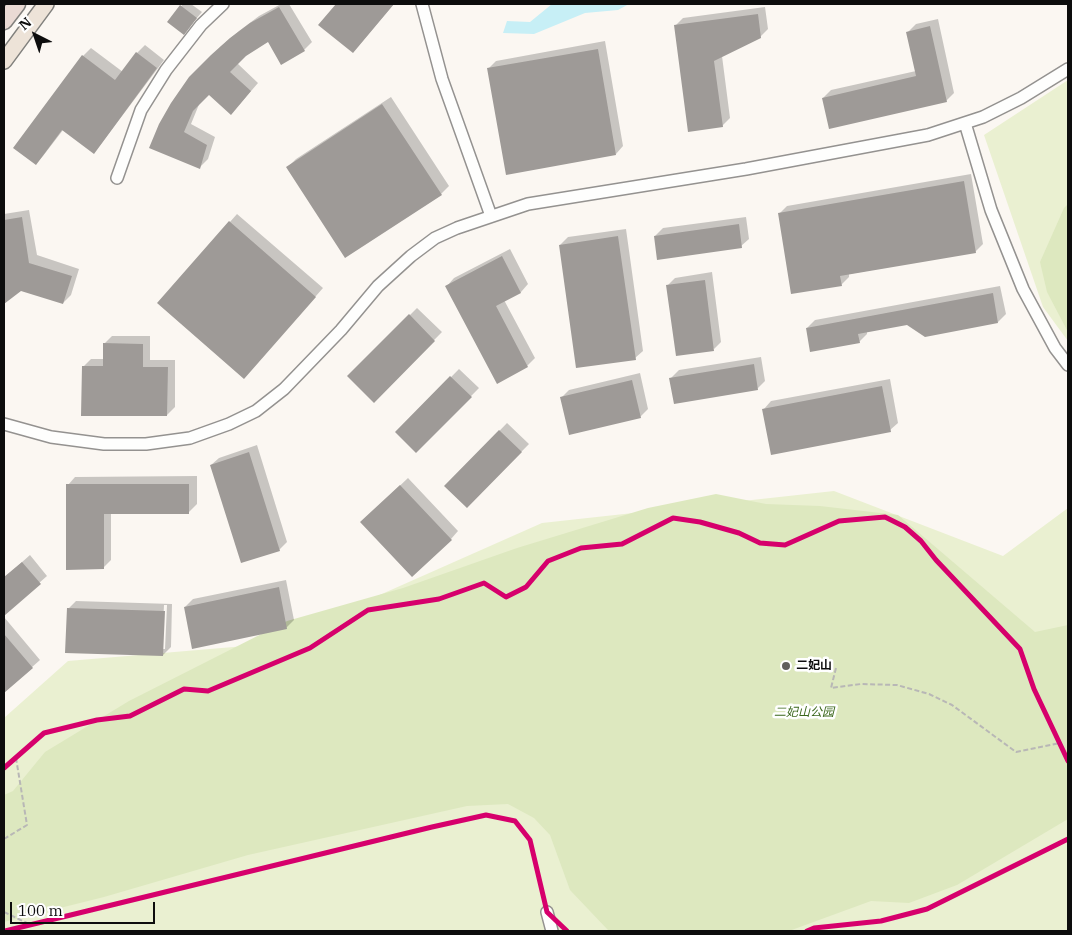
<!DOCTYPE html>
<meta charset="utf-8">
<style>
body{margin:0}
#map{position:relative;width:1072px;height:935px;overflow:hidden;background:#fbf7f2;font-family:"IBM Plex Serif",serif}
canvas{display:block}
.frame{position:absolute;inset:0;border:5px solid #0d0d0d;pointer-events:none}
.north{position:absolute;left:10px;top:10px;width:50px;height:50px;-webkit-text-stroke:4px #fff;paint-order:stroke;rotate:319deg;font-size:14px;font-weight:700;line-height:20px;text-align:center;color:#0d0d0d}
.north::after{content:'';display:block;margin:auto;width:18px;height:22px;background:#0d0d0d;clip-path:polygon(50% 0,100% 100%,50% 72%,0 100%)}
.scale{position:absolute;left:10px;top:902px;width:145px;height:22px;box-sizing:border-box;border:2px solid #0d0d0d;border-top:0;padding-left:6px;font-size:15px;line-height:18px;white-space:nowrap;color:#0d0d0d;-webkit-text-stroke:4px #fff;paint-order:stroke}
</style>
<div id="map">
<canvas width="1072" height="935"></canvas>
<div class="frame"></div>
<div class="north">N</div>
<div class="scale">100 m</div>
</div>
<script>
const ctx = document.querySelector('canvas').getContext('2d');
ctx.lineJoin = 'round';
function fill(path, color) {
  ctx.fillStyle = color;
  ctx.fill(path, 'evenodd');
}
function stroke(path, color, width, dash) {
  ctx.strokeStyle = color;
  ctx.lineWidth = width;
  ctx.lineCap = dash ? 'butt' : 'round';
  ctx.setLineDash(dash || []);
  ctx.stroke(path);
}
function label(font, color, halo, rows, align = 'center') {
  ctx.font = font + ' "IBM Plex Serif","Noto Sans SC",serif';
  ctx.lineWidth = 5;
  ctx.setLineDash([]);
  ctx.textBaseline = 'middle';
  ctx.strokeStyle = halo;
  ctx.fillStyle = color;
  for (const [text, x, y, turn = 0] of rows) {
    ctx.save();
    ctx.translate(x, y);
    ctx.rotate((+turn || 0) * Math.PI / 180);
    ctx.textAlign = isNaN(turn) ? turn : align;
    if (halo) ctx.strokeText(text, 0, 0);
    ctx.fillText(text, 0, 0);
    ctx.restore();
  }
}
fill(new Path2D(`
 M1068,80V341L1043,307L984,135Z
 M834,491L1003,556L1068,508V931H4V718L68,661L269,644L542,523Z`), '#eaf0d1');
fill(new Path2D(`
 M1068,204V332L1047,292L1040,262L1064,208Z
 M716,494L766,504L820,506L898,515L1035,632L1068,625V819L957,885L909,903L871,901L789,931H611L608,930L570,890L550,835L534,818L508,804L467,806L248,855L104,897L4,922V795L13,791L45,752L129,701L287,621L403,588L517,548L648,508Z`), '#dde8bf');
fill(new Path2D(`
 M552,4H629L618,10L585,13L534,34L503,33L507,21L530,22Z`), '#c7eff6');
fill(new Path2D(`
 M183,4H191L202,12L189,27L169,22Z
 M281,4H289L312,42L304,50L282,63L269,41L245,55L237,63L258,83L239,105L209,94L200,102L191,124L215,137L208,159L200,167L151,148L220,47L239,31L259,16Z
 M338,4H394L360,44L320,24Z
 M765,7L768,29L760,37L722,56L730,118L722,126L675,26L683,18Z
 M938,19L954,93L946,101L823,98L831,90L916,71L908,32L916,24Z
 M605,41L623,146L616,154L488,69L496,61Z
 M145,45L164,60L101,144L93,152L63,130L43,156L36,164L83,56L91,48L123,72L137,53Z
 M391,97L449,186L441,194L288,167L296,159Z
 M971,174L983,244L975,252L849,274V277L841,285L779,214L787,206Z
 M29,210L37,255L79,269L71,295L63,303L21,290L4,302V214Z
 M237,214L323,288L251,370L158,303Z
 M746,217L749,239L741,246L655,236L663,228Z
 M626,229L643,351L635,358L560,245L568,237Z
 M510,249L528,284L521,292L504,300L535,358L527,366L447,286L454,278Z
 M712,272L721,342L714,349L667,286L675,278Z
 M1000,286L1006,314L998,322L907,323L867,331V334L859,342L807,328L815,320Z
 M417,308L442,332L374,401L349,376Z
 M112,336H150V360H175V407L167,415L83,367L91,359H104V344Z
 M761,357L765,381L757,389L671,378L679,370Z
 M459,369L479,388L416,452L397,432Z
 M640,373L648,409L640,417L561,398L569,390Z
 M890,379L898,423L890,430L764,409L771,401Z
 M507,423L529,444L467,507L446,486Z
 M257,445L287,542L279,550L211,465L219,458Z
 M197,476V504L189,512L111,513V560L103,568L68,485L75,477Z
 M408,478L458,531L451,539L370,514Z
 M30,555L47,576L4,614V578Z
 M286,580L294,620L286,628L185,607L193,599Z
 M76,601L172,604L171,647L163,655L69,608ZM164,605H167L165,649H162Z
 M4,617L40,660L4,692Z`), '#0003');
fill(new Path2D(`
 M336,4H394L353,53L318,25Z
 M180,5L197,18L184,35L167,22Z
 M279,7L305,51L281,65L268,42L246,56L230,72L251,91L231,115L209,95L193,111L184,132L207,145L200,169L149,148L159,124L171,103L189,77L211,55L230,38L250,23Z
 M758,14L761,38L714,61L723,127L688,132L674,25Z
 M930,26L947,102L829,129L822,98L916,76L906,32Z
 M598,49L616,155L506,175L487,68Z
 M136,52L157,68L94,154L62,130L36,165L13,148L82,55L115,80Z
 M382,104L442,195L345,258L286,167Z
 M964,181L976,253L840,276L842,286L791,294L778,213Z
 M22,217L29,263L72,276L63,304L21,291L4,304V220Z
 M229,221L316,297L244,379L157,303Z
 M739,224L742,248L657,260L654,236Z
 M618,236L636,360L576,368L559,245Z
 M502,256L521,293L496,306L528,367L497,384L445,286Z
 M705,280L714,351L676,356L666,285Z
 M993,293L998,323L925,337L907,325L858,334L860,343L810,352L806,328Z
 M409,314L435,341L374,403L347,376Z
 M103,343L143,344V367H168L167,416H81L82,366H103Z
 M754,364L758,390L674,404L669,378Z
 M450,376L472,397L416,453L395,432Z
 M632,380L641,418L569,435L560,397Z
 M882,386L891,432L771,455L762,409Z
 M499,430L522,452L467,508L444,486Z
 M249,452L280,551L241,563L210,465Z
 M66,484H189V514H104V569L66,570Z
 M400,485L452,540L412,577L360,522Z
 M22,562L41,584L4,616V577Z
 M279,587L287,629L192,649L184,607Z
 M67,608L165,611L163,656L65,653Z
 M4,634L33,668L4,693Z`), '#9e9a97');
const minor = new Path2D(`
 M422,4L442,79L491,216
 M965,123L991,210L1023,289L1055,348L1068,365
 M117,178L141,110L166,70L201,25L223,4
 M4,424L51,437L104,444H146L190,438L229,424L256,411L284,389L341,330L378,286L411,256L435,238L457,228L528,204L746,169L928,135L983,117L1021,98L1068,69
 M547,912L552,931`);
const major = new Path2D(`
 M4,61L46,4`);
const highway = new Path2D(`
 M4,21L17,4`);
stroke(minor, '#949290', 14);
stroke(major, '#81807d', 18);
stroke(highway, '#81807d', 19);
stroke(new Path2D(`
 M836,668L831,688L861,684L897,685L929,694L952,705L1016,752L1060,743
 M4,839L27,825L16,758
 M4,912L31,925`), '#b8b7b6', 2, [5, 2.5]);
stroke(minor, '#fefefd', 11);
stroke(major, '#ede3d8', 15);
stroke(highway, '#eadad4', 16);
stroke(new Path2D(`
 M4,768L44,733L97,720L130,716L184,689L208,691L310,648L368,610L439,599L484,583L506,597L526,587L548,561L581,548L622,544L673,518L700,522L739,533L760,543L785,545L839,521L885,517L905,527L921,541L936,560L1020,649L1034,689L1068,761
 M5,931L432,827L486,815L515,821L530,840L547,912L567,931
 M807,931L814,928L881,921L927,909L1068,839`), '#d6006c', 5);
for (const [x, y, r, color] of [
 [786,666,5,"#605f5d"]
]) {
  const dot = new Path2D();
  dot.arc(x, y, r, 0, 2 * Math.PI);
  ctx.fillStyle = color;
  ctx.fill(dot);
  stroke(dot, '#fff', 2);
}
label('bold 12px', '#0d0d0d', '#fff', [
 ["二妃山",796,666]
], 'left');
label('italic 12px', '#3b671c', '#fff', [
 ["二妃山公园",804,713]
]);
</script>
